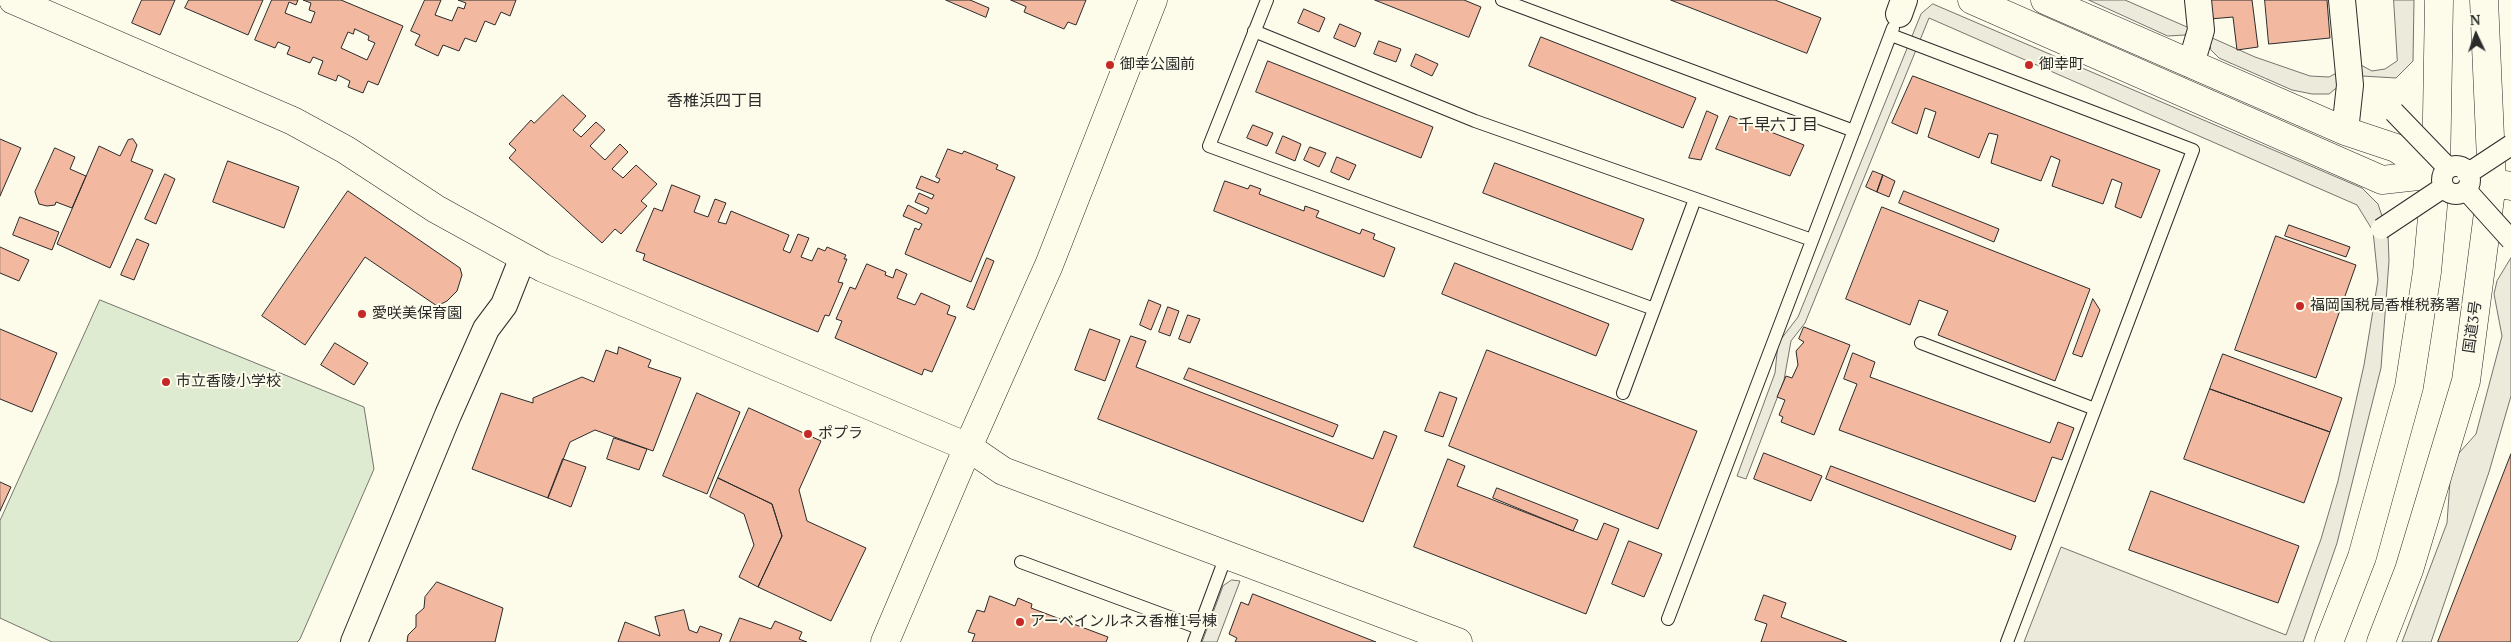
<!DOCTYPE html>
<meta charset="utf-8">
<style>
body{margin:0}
#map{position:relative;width:2511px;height:642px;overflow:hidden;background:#fdfbea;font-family:"PT Serif",serif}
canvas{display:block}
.north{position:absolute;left:2451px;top:10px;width:50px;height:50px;-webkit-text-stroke:4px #fdfbea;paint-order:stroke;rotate:357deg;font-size:14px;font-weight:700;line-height:20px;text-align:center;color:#2b2b2b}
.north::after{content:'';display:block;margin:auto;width:18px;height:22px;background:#2b2b2b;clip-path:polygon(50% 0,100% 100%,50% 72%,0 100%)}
</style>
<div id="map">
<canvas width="2511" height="642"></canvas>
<div class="north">N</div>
</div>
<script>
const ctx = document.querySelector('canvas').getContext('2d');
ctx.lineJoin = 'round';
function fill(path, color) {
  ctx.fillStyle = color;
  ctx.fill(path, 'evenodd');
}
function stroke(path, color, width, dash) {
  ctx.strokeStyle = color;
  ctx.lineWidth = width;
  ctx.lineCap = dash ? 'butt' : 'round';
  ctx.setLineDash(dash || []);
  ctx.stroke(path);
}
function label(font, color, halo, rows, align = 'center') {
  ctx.font = font + ' "PT Serif","Noto Sans JP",serif';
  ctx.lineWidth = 4;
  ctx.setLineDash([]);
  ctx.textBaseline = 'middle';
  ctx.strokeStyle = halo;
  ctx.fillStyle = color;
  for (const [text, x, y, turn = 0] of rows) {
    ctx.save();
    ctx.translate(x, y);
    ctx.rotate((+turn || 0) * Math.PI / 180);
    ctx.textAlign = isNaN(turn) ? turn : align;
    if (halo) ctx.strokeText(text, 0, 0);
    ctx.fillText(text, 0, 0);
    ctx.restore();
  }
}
const green = new Path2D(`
 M100,300L364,407L374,469L300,639L297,642H52L0,618V521Z`);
fill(green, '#deebd1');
stroke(green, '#74746e', 1);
const parking = new Path2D(`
 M2089,0H2125L2187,27L2192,24L2185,35L2168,36Z
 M2394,0H2414L2413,61L2396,78L2362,76L2359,64L2372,71L2385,69L2397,61Z
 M1933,4L2362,188L2378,204L2388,234L2389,261L2381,368L2337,543L2303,642H2024L2061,547L2286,635L2321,539L2338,481L2364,365L2378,280L2373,231L2357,205L1929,18L1805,323L1791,341L1784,380L1746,479L1737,476L1775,373L1778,343L1798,317L1921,14Z
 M2210,37L2255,57L2310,76L2329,77L2342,70L2340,85L2329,94H2312L2292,90L2219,58L2211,50Z
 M2511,258V396L2489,472L2431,642H2402L2447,523L2451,467L2459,453L2476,434L2502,336L2494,294L2497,281Z
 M1232,580L1240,581L1217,642H1202L1223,586Z`);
fill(parking, '#eceadb');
stroke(parking, '#74746e', 1);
const building = new Path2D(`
 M142,0H175L160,35L132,23Z
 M189,0H263L248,35L185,8Z
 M272,0H298L296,5L289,2L285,13L311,23L315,12L309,10L311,3L303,0H341L403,26L378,85L368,81L363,93L348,87L350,81L338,75L336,81L318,74L323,61L313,57L310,63L287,54L290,47L278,42L275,48L255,40ZM355,29L369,36L368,40L375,43L367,60L341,48L348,32L353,34Z
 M425,0H441L435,15L452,21L458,7L464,9L466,3L458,0H516L510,16L501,12L495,25L485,21L476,42L465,38L459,51L443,45L438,56L415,45L420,35L411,31Z
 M946,0H970L989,8L986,17Z
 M1011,0H1086L1076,25L1068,22L1064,29L1024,12L1026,7Z
 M1375,0H1464L1481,7L1469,37Z
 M1671,0H1775L1821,18L1807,53Z
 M2208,0H2252L2258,47L2237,50L2233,17L2210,19Z
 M2265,0H2327L2330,38L2269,44Z
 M1304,9L1325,18L1319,32L1298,23Z
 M1340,24L1361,33L1355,47L1334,38Z
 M1541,37L1696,98L1683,128L1529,66Z
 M1379,41L1401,49L1396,62L1374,54Z
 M1416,54L1438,64L1432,76L1411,66Z
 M1268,61L1433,127L1421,158L1256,92Z
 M1913,76L2160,170L2141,218L2115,207L2122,183L2112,179L2103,204L2052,186L2060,160L2051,156L2041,181L1991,163L1998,135L1989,133L1979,158L1928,137L1936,112L1925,108L1917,134L1892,123Z
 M563,95L586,116L573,130L581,137L596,122L605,130L590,146L605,160L620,144L628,152L612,169L623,178L636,165L657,184L641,201L647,206L621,234L615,229L602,243L509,158L516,150L509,144L531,120L534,123Z
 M1707,111L1718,116L1701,160L1689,158Z
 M1730,116L1804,145L1790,176L1716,149Z
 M1253,125L1273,133L1267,146L1247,138Z
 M1283,136L1301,144L1295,161L1276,153Z
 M0,139L21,148L0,196Z
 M133,139L137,145L131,161L153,170L110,268L57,244L99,146L120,156L128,140Z
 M1310,147L1326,153L1319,167L1304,160Z
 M55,148L75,157L70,169L86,176L72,208L56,202L55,205L47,206L39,204L35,192Z
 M948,149L962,154L964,151L998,165L996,169L1015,177L971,282L905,254L915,228L919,230L922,224L903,216L908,205L926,214L929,208L915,202L919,193L932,199L934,195L916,188L921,176L938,183L940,179L936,177Z
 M1337,157L1356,165L1349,180L1331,172Z
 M228,161L299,187L284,228L213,202Z
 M1495,163L1644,219L1632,250L1483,193Z
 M1873,171L1883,175L1877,192L1866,187Z
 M165,174L175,179L156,224L145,219Z
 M1883,175L1895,181L1889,197L1877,192Z
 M1225,181L1248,189L1250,185L1261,189L1259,194L1304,211L1305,206L1319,211L1316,217L1360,234L1362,229L1375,234L1373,239L1395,248L1384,277L1214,211Z
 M672,185L700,196L694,212L708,217L715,199L726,203L718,222L726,224L731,211L789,235L783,250L790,253L798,234L809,238L801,257L812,261L818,248L825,251L827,247L846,255L844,259H847L838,282L843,283L829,316L825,315L818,332L643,260L645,254L636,251L654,208L662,211Z
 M348,191L460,268L462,275L457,291L447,301L437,306L365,257L305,345L262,316Z
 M1904,191L1999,229L1994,242L1899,203Z
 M1882,207L2090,289L2055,381L1938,335L1948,311L1919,300L1910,325L1846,299Z
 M20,217L59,232L52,250L13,235Z
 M2289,225L2350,247L2346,257L2285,236Z
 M2276,236L2356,265L2316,378L2235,350Z
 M137,239L149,244L134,280L121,275Z
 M0,247L29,260L19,281L0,273Z
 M987,258L994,261L974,310L967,307Z
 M1455,263L1609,324L1596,356L1442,294Z
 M867,264L886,272L885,275L893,278L896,269L907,274L897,298L915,305L921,293L950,306L947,314L956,317L932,372L924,369L922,375L835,338L842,321L836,319L850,287L855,289Z
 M2093,299L2100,310L2082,357L2073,354Z
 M1149,300L1161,305L1151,330L1140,325Z
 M1168,307L1179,311L1170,336L1159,332Z
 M1188,315L1200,319L1190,343L1179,339Z
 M1804,327L1850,345L1814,435L1781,422L1783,417L1779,415L1785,400L1777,397L1786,376L1792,378L1798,365L1796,351L1804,342L1799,339Z
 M0,329L57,353L32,412L0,399Z
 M1090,329L1120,340L1105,381L1075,370Z
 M1131,336L1146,341L1136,367L1373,459L1384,431L1397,436L1363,522L1098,419Z
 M335,343L368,363L354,385L321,365Z
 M619,347L651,360L648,367L681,378L653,451L595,430L570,442L548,498L472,469L501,393L533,403V398L582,377L594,382L606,350L617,354Z
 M1487,350L1697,431L1658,529L1449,446Z
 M1853,353L1875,362L1870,377L2050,443L2058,422L2074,428L2062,460L2052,457L2035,502L1839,430L1857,384L1844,379Z
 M2223,354L2342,398L2330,432L2210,389Z
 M1189,368L1338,425L1333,437L1184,379Z
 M2210,389L2330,432L2304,503L2184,459Z
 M1440,392L1457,398L1443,437L1425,431Z
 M697,393L740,412L707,494L663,476Z
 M749,408L821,441L799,490L807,521L866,548L831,621L758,587L782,536L772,504L718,478Z
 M614,438L647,449L639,470L607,459Z
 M1764,453L1822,476L1811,501L1754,479Z
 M2511,454V642H2438Z
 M563,459L586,467L571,507L548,498Z
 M1448,459L1465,466L1457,486L1597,540L1604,523L1619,529L1586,614L1414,547Z
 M1831,466L2016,536L2011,550L1826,479Z
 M718,478L772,504L782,536L758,587L739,577L754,545L744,514L710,497Z
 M0,482L11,487L0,511Z
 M1497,488L1578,520L1573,531L1493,498Z
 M2151,491L2299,546L2278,603L2129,550Z
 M1629,541L1662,554L1644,597L1612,584Z
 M437,582L503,608L495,642H407L408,635L416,627V615L424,608L425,597Z
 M1253,594L1376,642H1235L1237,638L1229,634L1241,602L1248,605Z
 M1764,595L1786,603L1781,617L1847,642H1761L1767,624L1755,620Z
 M990,596L1015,606L1018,598L1032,604L1031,608L1108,637L1106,642H972L975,634L968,632L977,610L984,612Z
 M684,610L689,630L697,633L700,626L722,634L719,642H618L625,622L660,636L655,617Z
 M740,618L771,629L775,621L802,632L799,639L807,642H730Z`);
fill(building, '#f2b8a0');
stroke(building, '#2b2b2b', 1);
const service = new Path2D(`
 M1267,0L1209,146L1654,309
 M1502,0L1854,131
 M1254,31L1475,121L1812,240
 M1891,35L2193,150L2007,642
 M1921,343L2095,409
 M1623,393L1695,199
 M1021,562L1199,628
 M1668,619L1893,28
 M1194,642L1226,556`);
const minor = new Path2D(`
 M2342,0L2350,85L2345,131
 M1899,14L1904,0
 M2191,64L2201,30L2198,0
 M354,642L448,415L486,329L504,305L523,257`);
const tertiary = new Path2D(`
 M13,0L293,121L346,150L436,209L543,268L968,447L1003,471L1458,642
 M1972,0L2382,180L2436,174
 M2045,0L2345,131L2396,148L2436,174
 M885,642L968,447L1049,265L1153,0`);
const primary = new Path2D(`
 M2436,174L2511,186`);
const trunk = new Path2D(`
 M2329,642L2362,557L2409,387L2427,272L2436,174L2439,0
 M2381,642L2409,570L2466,381L2492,183L2484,0`);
stroke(service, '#2b2b2b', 14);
stroke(minor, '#2b2b2b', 28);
stroke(tertiary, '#2b2b2b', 29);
stroke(primary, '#2b2b2b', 29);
stroke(trunk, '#2b2b2b', 29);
stroke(service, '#fdfbea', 12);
stroke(minor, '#fdfbea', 26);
stroke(tertiary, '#fdfbea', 28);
stroke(primary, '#fdfbea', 28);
stroke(trunk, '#fdfbea', 28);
const pedestrianBridge = new Path2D(`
 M2394,112L2448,168
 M2442 180a14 14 0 1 1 28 0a14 14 0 1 1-28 0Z
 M2467,174L2511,145
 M2466,190L2511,240
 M2381,229L2444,187`);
stroke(pedestrianBridge, '#2b2b2b', 22, []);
stroke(pedestrianBridge, '#fdfbea', 20);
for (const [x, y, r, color] of [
 [1110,65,5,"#c62828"],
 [2029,65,5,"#c62828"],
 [2300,306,5,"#c62828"],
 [362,314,5,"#c62828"],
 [166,382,5,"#c62828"],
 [808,434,5,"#c62828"],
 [1020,622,5,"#c62828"]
]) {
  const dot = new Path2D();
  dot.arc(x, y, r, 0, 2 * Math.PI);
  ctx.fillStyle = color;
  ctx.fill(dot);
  stroke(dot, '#fdfbea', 2);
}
label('15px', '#2b2b2b', '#fdfbea', [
 ["御幸公園前",1120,65],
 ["御幸町",2039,65],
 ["福岡国税局香椎税務署",2310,306],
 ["愛咲美保育園",372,314],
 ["市立香陵小学校",176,382],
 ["ポプラ",818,434],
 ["アーベインルネス香椎1号棟",1030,622]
], 'left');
label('15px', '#2b2b2b', '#fdfbea', [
 ["国道3号",2473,327,-82]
]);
label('16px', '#2b2b2b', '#fdfbea', [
 ["香椎浜四丁目",715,101],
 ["千早六丁目",1778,125]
]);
</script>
